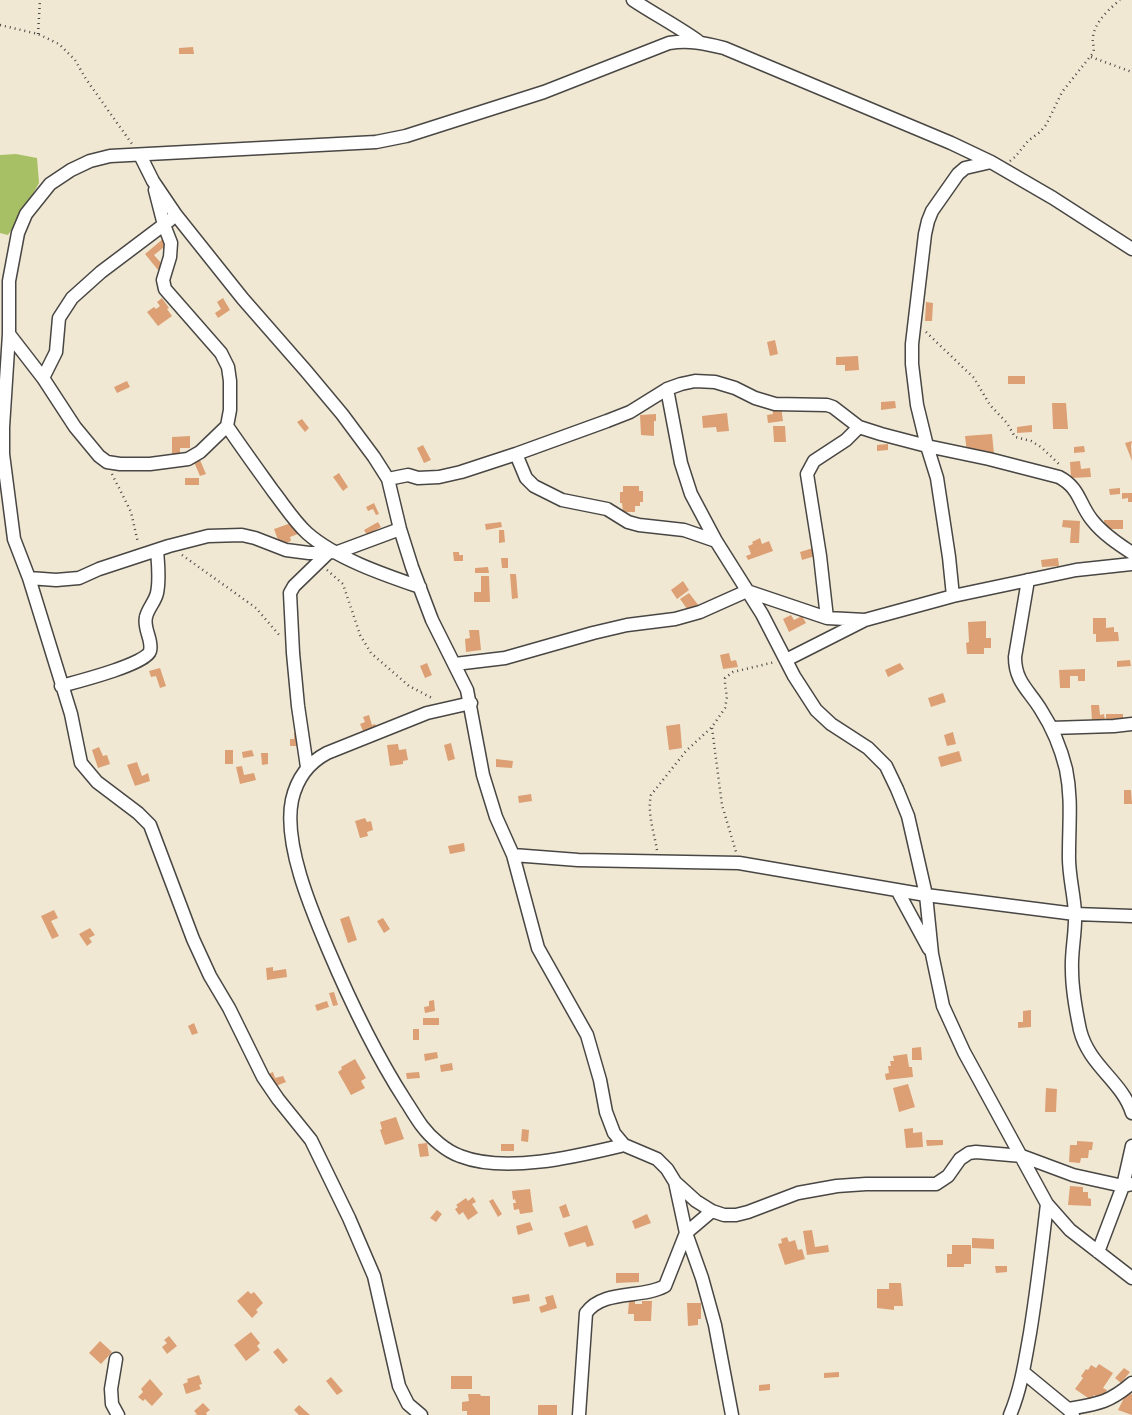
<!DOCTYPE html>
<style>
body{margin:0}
canvas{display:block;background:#f1e8d4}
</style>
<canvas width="1132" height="1415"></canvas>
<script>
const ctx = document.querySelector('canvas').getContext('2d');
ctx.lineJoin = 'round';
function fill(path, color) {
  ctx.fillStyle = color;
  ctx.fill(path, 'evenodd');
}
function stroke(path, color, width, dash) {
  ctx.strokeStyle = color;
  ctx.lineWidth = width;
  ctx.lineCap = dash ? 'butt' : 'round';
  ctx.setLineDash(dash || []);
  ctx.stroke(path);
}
fill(new Path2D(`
 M16,154L37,158L39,183L23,212L8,235L0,233V155Z`), '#a8c065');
fill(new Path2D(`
 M193,47L194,54H179V48Z
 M164,238L168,244L154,255L163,265L158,270L145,254Z
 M162,298L169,308L167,309L172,316L158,326L147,312L154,307L156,309L160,306L157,302Z
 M223,298L230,310L218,318L215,313L221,309L217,302Z
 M926,302L933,303L932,321H925Z
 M775,340L778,354L770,356L767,342Z
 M858,356L859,370L845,371V365H836V357Z
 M1008,376H1025V384H1008Z
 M127,381L130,387L117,393L114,387Z
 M895,401L896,408L881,410V402Z
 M1052,403H1066L1068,429H1053Z
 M781,406L783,421L768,423L767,415L773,414L772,407Z
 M727,413L729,431L717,432L716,427L703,428L702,416Z
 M656,414V421H654V436L641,435L640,415Z
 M302,419L309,428L305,432L297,422Z
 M1032,425V432L1017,433V427Z
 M773,426H785L786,442H774Z
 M992,434L994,454H986V452L967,453L965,436Z
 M190,436V448H180V457L172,458V437Z
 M1132,441L1131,446L1132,461L1125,443Z
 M888,444V450L877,451V445Z
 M423,445L431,460L424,463L417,448Z
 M1084,446L1085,452L1074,453V447Z
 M200,460L206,474L200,476L194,462Z
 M1080,461L1081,469L1090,468L1091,477L1071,478L1070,462Z
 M339,473L348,487L343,491L333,477Z
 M185,478H199V485H185Z
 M623,486H639V491H643V502H640V506H635V512H623L622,503H620V492H623Z
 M1120,488V494L1110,495L1109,489Z
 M1122,493H1132V502H1128V498L1122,499Z
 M374,503L379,514L376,515L373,509L368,511L366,507Z
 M1063,520L1080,521L1079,543H1070L1071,528L1062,527Z
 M1104,520H1123V529H1104Z
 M294,522L298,534L290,537L291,541L280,545L274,529Z
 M378,522L381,527L367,535L364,530Z
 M501,522L502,527L486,530L485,524Z
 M499,530H504L505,542L499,543Z
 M760,538L762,544L769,541L773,551L748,560L746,556L751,554L748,546L753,544L752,542Z
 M813,548L815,556L802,560L800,552Z
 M453,552H459V555H463V561H454Z
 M501,558H508V568H502Z
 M1058,558L1059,566L1042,567L1041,560Z
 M488,567L489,573H475V568Z
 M510,574H516L518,598L512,599Z
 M481,576H489L490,602H474V592H481Z
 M683,581L689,590L677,599L671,590Z
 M689,593L699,606L690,613L680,599Z
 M791,615L794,620L802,616L806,623L789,632L783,619Z
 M1093,618H1106V628L1114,627V632H1118L1119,641L1096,642V634H1093Z
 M986,621V638H991V648H984V654H967L966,643L969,642L968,622Z
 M469,630H479L481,650L466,652L465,639L470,638Z
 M729,653L731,661L736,660L738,667L723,669L720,655Z
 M1130,660L1131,666L1117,667V661Z
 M427,663L432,675L425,678L420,666Z
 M900,663L904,669L888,677L885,670Z
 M160,668L166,686L160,688L156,676L151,677L149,671Z
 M1085,669V681H1078V676H1070V688H1060L1059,670Z
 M943,693L946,702L931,707L928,698Z
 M1091,705H1099L1100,715L1104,714L1105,720L1092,721Z
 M1106,714H1123V722H1106Z
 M369,715L372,725L375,724L377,728L364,733L360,724L365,722L363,717Z
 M680,724L682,748L669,750L666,726Z
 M953,732L956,744L947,746L944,735Z
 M294,733H298L299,746H290V739H294Z
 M451,743L455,759L448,761L444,745Z
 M398,744L399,750L406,749L408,760L403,761V764L390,766L387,745Z
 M99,747L103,756L107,755L110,764L98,768L92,750Z
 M225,750H233V764H225Z
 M252,750L254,756L243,758L242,752Z
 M959,751L962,761L941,767L938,757Z
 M261,753H268V764L262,765Z
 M496,759L513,761L512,768L496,767Z
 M137,762L142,776L148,773L150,781L135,786L127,765Z
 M242,766L244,775L254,773L256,780L240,784L236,767Z
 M1124,790H1131L1132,804H1124Z
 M531,794L532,801L519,803L518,796Z
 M365,818L367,822L371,821L373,830L367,832L368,836L360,838L355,821Z
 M464,843L465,851L450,854L448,846Z
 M54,910L58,918L51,921L59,936L52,939L41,916Z
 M349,916L357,940L348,943L340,919Z
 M383,918L390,929L384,933L377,921Z
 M90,928L95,935L89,938L92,942L87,946L79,934Z
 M273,967V971L286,969L287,977L267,980L266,968Z
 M334,992L338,1005L333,1006L329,993Z
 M434,1000L435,1011L425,1013L424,1007L429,1006V1001Z
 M327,1001L329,1007L317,1011L315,1005Z
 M1031,1010V1027L1018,1028V1022H1023V1011Z
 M423,1018H439V1025H423Z
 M194,1023L198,1033L192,1035L188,1026Z
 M413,1029H419V1040H413Z
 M921,1047L922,1060H912V1048Z
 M437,1052L438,1058L425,1061L424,1054Z
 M907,1054L909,1067H912L913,1077L886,1080L885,1074L889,1073L888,1066H891L890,1061H894L893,1056Z
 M355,1059L366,1078L361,1081L365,1088L351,1095L338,1072L342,1069L341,1067Z
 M452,1063L453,1070L441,1072L440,1065Z
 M273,1072L275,1078L283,1076L286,1082L271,1088L266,1075Z
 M419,1072L420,1078L407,1079L406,1073Z
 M908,1084L915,1107L899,1112L893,1088Z
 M1046,1088L1057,1089L1056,1112H1045Z
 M396,1117L404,1139L385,1145L380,1130L382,1129L380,1122Z
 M913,1128V1133L922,1132L923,1147L906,1148L904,1129Z
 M522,1129L529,1130L528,1142L521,1141Z
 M926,1140H943V1145L927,1146Z
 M1077,1141L1093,1142L1092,1150H1089L1088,1158H1081L1080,1163L1069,1162L1070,1145H1077Z
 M427,1143L429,1156L420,1157L418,1144Z
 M501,1144H514V1151H501Z
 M1070,1186L1083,1187V1192H1088V1198L1091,1199V1206L1068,1205Z
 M530,1189L533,1212L520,1214L519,1209L514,1210L513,1203H516L515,1199L513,1200L512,1191Z
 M473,1197L476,1202L472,1204L478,1213L468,1220L463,1212L459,1215L455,1209L458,1207L456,1205L466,1198L468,1201Z
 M493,1199L502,1214L498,1217L489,1201Z
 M566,1204L570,1216L563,1218L559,1207Z
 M437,1210L442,1214L436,1222L430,1218Z
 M647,1214L651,1223L635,1229L632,1221Z
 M530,1222L533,1230L518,1235L516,1226Z
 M587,1225L594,1245L587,1247L585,1242L569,1247L564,1233Z
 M812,1230L815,1247L828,1245L829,1252L807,1255L803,1231Z
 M787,1237L789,1242L795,1240L798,1250L802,1249L805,1259L785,1265L778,1244L782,1243L781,1239Z
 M972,1238L994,1239V1249L972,1248Z
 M952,1245H971V1264H964V1267H947V1254H952Z
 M995,1266H1007V1272L996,1273Z
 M616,1273H639V1282L616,1283Z
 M889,1283H901L903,1306H894V1310L877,1308V1289H889Z
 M248,1291L251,1294L254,1292L263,1303L256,1310L258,1312L252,1318L237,1301Z
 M529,1294L530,1301L513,1304L512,1297Z
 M553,1295L557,1308L541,1313L539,1307L547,1304L545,1297Z
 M629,1300H635V1304H642V1301H652L651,1321H634V1314H628Z
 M687,1303H701V1319H698V1325L688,1326Z
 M251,1332L260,1343L257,1346L260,1350L246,1361L234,1345Z
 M169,1336L177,1346L167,1354L162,1347L167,1343L164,1340Z
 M100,1341L112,1352L101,1364L89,1353Z
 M278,1348L288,1360L283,1364L273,1352Z
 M1099,1364L1113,1373L1103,1388L1107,1390L1101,1399L1094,1395L1091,1400L1075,1389L1083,1378L1081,1376L1086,1369L1088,1370L1091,1365L1096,1368Z
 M1124,1368L1130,1372L1121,1383L1115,1378Z
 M839,1372V1377L824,1378V1373Z
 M199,1375L202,1384L199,1385L201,1389L186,1394L183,1384L188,1382L187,1379Z
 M451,1376H472V1389H451Z
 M331,1377L343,1391L337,1395L326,1381Z
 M150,1379L163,1394L152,1406L145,1399L143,1401L138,1397L143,1392L141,1389Z
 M770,1384V1390L759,1391V1385Z
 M1127,1392L1132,1394V1415L1118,1410Z
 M468,1394H480L481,1396H490V1415H467V1411H462V1402L469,1401Z
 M203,1403L210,1410L206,1413L207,1415H195L197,1414L194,1411Z
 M299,1405L310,1415H299L294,1410Z
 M538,1405H557V1415H538Z`), '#dca074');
const street = new Path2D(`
 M633,0C654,14 677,26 698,41
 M140,155L153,181L176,215L243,299L306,371L342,414L374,457L388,479L400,529L412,567L432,620L467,690L483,775L496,817L513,855L538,948L587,1035L600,1080L606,1112L614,1133L624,1145L657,1159L667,1169L675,1182L696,1201L712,1211L724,1215H736L748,1212L798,1193L837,1186L866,1184H936L948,1176L960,1159L969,1153L976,1152L1022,1156L1073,1175L1123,1186L1132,1184
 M9,334L43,378L75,427L99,456L107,462L120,464H150L188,459L200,452L227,426L230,410V381L228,367L221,353L165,289L163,280L170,257L171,243L164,225L155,190
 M43,378L56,352L59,318L72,298L101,272L170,220
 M667,389L681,463L691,494L716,541L762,614L794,676L816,710L831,724L868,748L886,766L897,789L908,816L926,895L932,954L943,1006L964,1052L1047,1204L1070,1230L1132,1278
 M227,426C242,448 258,470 273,491C284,505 294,521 307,533C335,558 385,575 420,587
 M516,454L526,478L534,486L562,500L607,509L628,522L639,525L684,530L716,541
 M388,479L408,475L418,478L439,477L461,472L516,454L607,421L630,412L667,389L681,384L695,381L715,382L735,388L755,398L775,404L827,405L833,407L859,427L881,434L927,446L989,459L1059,477C1080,488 1079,504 1092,520C1103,534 1118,544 1132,553
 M29,578L56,580L79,578L99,569L169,546L208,536L242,535L255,538L286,550L309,553L338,552L400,529
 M1028,580L1015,657C1015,682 1029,690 1041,710C1052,727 1061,749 1066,769C1072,798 1069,823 1069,853C1068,873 1074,893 1075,913C1076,932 1071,951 1072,970C1072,990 1076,1011 1080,1030C1089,1066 1122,1081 1132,1113
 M953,596L949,557L937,478L927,446L917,405L912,364V344L925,234L928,221L932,211L958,174L965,168L991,162
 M827,618L820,556L807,474L814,461L846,440L859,427
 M786,660L865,620L953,596L1076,570L1132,564
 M455,664L505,658L593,633L627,625L675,619L700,612L747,591L827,618L865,620
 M61,686C76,682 147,664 150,651C153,640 143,629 146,617C148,608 155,602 157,593C160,579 158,564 157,550
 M471,703L427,713L327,753C308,763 297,778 292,800C283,843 311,909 328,949C350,1001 374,1052 405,1100C411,1109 416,1118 422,1126C431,1138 446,1151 460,1156C506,1174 578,1156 624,1145
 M1051,728L1114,726L1132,724
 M307,767L298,706L293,653L290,593L294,586L328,553
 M513,855L578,860L739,863L926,895L1075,914L1132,916
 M897,890L929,949
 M675,1182L686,1233L702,1278L715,1325L732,1415
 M1098,1252L1123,1186L1132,1146
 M116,1359L111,1389L112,1404L118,1415
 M1023,1372L1068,1409L1073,1415
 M1068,1409C1097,1404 1109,1403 1132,1383
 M421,1415L408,1404L399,1386L374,1276L349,1218L311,1140L278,1099L263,1077L229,1008L210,976L193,939L150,825L138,813L97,782L81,763L71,714L29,578L14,539L3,454V427L9,334V281L18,233L26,214L50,184L71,170L90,161L110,156L376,142L406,136L544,92L669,43C689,40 704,43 724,48L951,143L991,162L1053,198L1132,249
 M579,1415L586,1313C603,1289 641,1299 665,1286L686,1233L712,1211
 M1010,1415C1021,1389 1025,1361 1030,1333C1037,1290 1042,1247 1047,1204`);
stroke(street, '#494744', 15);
stroke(new Path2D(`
 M0,25L38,34L59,44L75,60L86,79L132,144
 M38,34L40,0
 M1091,57L1132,72
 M1010,161L1015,157L1028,141L1040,132L1046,125L1062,92L1093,53C1095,47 1092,43 1093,37C1094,23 1110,8 1120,0
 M926,332L974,378L990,405L1007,423L1015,437L1031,441L1041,447L1060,465
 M112,474L131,512L138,543
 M182,555L256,608L280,636
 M327,570L343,584L360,635L371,653L409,686L434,699
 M712,728L722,805L736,852
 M657,850C654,832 647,813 651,795L686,751L712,727L725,708L727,697L725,685V678L733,672L775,662`), '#494744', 2.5, [1, 4]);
stroke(street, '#fff', 12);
</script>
